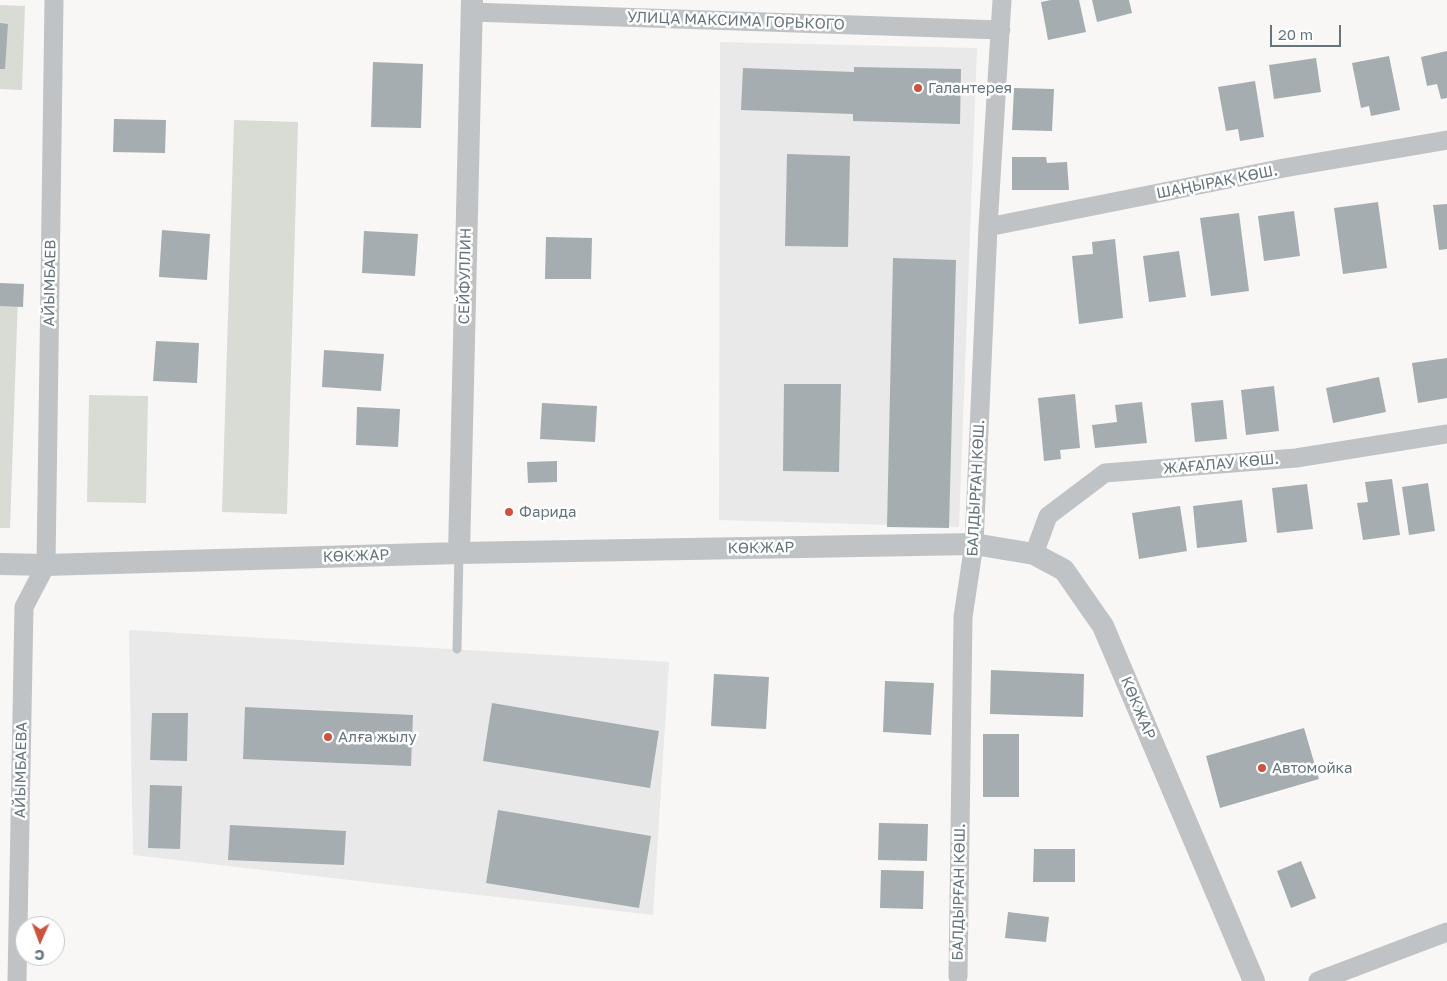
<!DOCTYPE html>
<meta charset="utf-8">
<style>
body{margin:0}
#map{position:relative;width:1447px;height:981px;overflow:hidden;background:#f8f7f5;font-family:"Golos Text",sans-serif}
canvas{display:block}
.north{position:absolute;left:15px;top:916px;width:50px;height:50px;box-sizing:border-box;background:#fff;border:1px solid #c2c8cb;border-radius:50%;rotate:182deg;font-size:14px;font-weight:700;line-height:20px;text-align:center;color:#66757c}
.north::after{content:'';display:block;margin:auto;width:18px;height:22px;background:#cd5340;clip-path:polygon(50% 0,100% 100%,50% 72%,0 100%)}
.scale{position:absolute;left:1270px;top:25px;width:71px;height:22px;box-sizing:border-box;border:2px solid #66757c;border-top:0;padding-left:6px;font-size:15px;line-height:18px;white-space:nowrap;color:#66757c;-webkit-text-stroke:4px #fff;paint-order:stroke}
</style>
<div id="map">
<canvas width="1447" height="981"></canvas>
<div class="north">С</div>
<div class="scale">20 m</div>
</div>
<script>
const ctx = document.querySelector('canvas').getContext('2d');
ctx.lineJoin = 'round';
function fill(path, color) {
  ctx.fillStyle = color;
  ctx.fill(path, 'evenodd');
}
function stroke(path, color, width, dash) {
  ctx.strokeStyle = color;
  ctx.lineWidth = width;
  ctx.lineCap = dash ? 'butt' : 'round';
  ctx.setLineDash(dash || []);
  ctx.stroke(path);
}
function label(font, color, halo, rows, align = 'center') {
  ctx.font = font + ' "Golos Text",sans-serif';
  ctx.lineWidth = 5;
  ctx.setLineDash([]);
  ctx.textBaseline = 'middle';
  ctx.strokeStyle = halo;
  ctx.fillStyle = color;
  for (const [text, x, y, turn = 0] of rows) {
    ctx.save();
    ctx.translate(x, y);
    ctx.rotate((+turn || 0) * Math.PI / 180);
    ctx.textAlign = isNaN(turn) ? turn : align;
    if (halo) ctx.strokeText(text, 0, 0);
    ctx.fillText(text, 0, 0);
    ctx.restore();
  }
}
fill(new Path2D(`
 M720,42L977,48L959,527L719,520Z
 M129,630L669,662L653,915L133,855Z`), '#e8e9e8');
fill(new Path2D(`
 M0,5L25,6L22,90L0,89Z
 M234,120L298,122L287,514L222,512Z
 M0,295L18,296L10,528H0Z
 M89,395L148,396L146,503L87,502Z`), '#d8dcd5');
fill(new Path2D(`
 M1051,0H1079L1086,32L1048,40L1041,2Z
 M1092,0H1129L1132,13L1097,22Z
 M0,23L8,24L5,69H0Z
 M1447,51V98L1441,99L1437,84L1427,86L1421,57Z
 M1389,56L1400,110L1371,116L1369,106L1361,108L1352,63Z
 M1316,58L1321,92L1274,99L1269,65Z
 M373,62L423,64L421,128L371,127Z
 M854,67L961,69L960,124L853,121V114L741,110L743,68L854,72Z
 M1255,81L1264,137L1240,141L1238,129L1226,131L1218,87Z
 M1014,88L1054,89L1052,131L1012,130Z
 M114,119L166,120L165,153L113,152Z
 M787,154L850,156L848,247L785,246Z
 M1012,157H1046L1047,163L1067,162L1069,190H1012Z
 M1378,202L1387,268L1343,274L1334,208Z
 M1447,204V249L1439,250L1433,205Z
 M1294,211L1300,256L1264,261L1258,216Z
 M1239,213L1249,291L1211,296L1200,218Z
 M162,230L210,234L207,280L159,277Z
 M364,231L418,234L415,276L362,273Z
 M546,237L592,238L591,279H545Z
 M1115,239L1123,318L1079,324L1072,256L1093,254L1092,242Z
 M1179,251L1186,297L1149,302L1143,256Z
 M893,258L956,260L949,528L887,527Z
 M0,283L24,284L23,307L0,306Z
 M156,341L199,343L197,383L153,381Z
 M324,350L384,354L381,391L322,387Z
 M1447,358V398L1418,403L1412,363Z
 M1379,377L1386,412L1333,423L1326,388Z
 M784,384H841L839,472L783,471Z
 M1274,386L1279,431L1246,435L1241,390Z
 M1075,394L1080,448L1060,450L1061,459L1044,461L1038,398Z
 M1223,400L1227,439L1195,442L1191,403Z
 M1142,402L1147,443L1095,448L1092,425L1117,422L1115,405Z
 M542,403L597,406L595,442L540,439Z
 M357,407L400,409L398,447L356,445Z
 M557,461V482L528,483L527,462Z
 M1392,479L1400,535L1363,540L1357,503L1368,502L1365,482Z
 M1428,483L1435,531L1409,535L1402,487Z
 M1307,484L1313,529L1277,533L1272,488Z
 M1242,500L1247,542L1197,548L1193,506Z
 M1180,506L1187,551L1139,559L1132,513Z
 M991,670L1084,674L1083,717L990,714Z
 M714,674L769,677L766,729L711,726Z
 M885,681L934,683L931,735L883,732Z
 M492,703L659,731L650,788L483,761Z
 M245,707L413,715L411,766L243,759Z
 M152,713H188L187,761L150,760Z
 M1304,728L1319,779L1220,808L1206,756Z
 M983,734H1019V797H983Z
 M150,785L182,786L180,849L148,848Z
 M498,810L651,836L639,908L486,883Z
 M879,823L928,824L927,861L878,860Z
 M230,825L346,831L344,865L228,860Z
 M1034,849H1075V882H1033Z
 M1301,861L1316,898L1291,908L1277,871Z
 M881,870L924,871L923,909L880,908Z
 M1008,912L1049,917L1046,942L1005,938Z`), '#a5adb1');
stroke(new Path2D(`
 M457,649L459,553`), '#bfc3c6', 9);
stroke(new Path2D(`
 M471,12L1001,30
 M988,227L1284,168L1447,140
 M1034,554L1048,516L1105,473L1296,458L1447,434
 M958,976L963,617L974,544L988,227L1002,0
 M17,981L24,607L46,565L54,0
 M1318,981L1447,932`), '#bfc3c6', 19);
stroke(new Path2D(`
 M459,553L472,0
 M0,564L46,565L459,553L974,544L1034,554L1064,570L1103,626L1254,981`), '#bfc3c6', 22);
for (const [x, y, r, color] of [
 [918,88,5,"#cd5340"],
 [509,512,5,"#cd5340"],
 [328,737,5,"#cd5340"],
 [1262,768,5,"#cd5340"]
]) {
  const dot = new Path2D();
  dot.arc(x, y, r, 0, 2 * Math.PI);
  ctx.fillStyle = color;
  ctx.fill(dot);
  stroke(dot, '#fff', 2);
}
label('15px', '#66757c', '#fff', [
 ["УЛИЦА МАКСИМА ГОРЬКОГО",736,21,2],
 ["ШАҢЫРАҚ КӨШ.",1217,182,-11],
 ["СЕЙФУЛЛИН",465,276,-89],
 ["АЙЫМБАЕВ",50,283,-89],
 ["ЖАҒАЛАУ КӨШ.",1221,464,-5],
 ["БАЛДЫРҒАН КӨШ.",976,488,-87],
 ["КӨКЖАР",761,548,-1],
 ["КӨКЖАР",356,556,-2],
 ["КӨКЖАР",1138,708,67],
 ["АЙЫМБАЕВА",21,770,-89],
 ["БАЛДЫРҒАН КӨШ.",959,892,-89]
]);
label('15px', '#66757c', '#fff', [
 ["Галантерея",928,88],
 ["Фарида",519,512],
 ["Алға жылу",338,737],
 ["Автомойка",1272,768]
], 'left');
</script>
